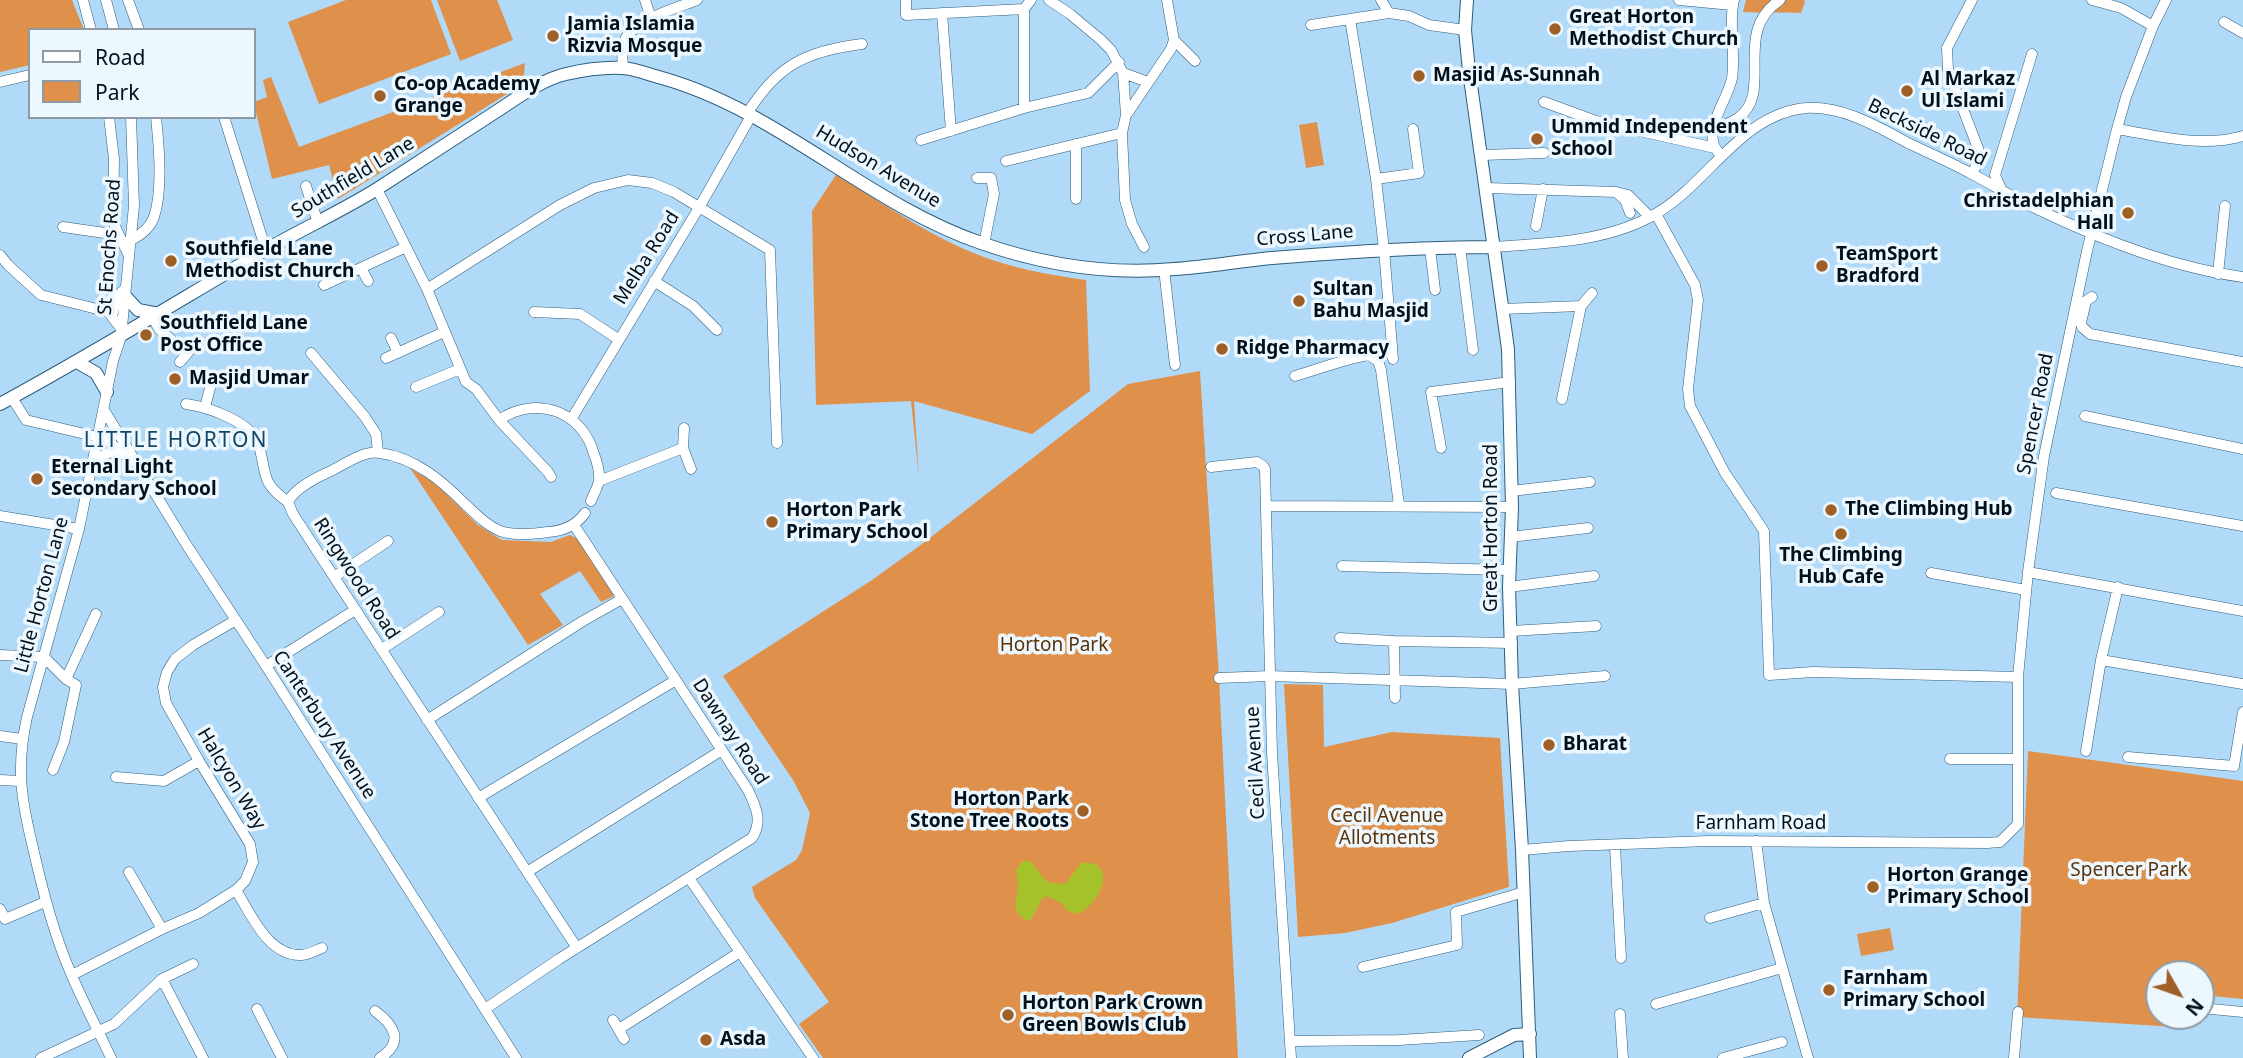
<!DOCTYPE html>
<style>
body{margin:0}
#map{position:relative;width:2243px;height:1058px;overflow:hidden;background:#b1daf8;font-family:"Noto Sans",sans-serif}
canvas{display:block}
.legend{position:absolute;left:28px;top:28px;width:228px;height:91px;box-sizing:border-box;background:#edf7fe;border:2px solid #8e9ba4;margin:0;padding:9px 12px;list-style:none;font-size:21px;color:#00101d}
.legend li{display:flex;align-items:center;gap:14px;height:35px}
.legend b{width:35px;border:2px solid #8e9ba4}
.north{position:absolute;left:2145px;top:960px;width:70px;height:70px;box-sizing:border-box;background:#edf7fe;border:2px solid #8e9ba4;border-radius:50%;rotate:130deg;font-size:19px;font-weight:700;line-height:28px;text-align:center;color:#00101d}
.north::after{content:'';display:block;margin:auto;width:24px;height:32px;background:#9e6026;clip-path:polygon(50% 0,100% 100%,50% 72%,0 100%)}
</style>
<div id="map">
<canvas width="2243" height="1058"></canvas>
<ul class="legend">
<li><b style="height:9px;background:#fff"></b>Road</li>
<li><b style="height:19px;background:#df904a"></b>Park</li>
</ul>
<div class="north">N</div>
</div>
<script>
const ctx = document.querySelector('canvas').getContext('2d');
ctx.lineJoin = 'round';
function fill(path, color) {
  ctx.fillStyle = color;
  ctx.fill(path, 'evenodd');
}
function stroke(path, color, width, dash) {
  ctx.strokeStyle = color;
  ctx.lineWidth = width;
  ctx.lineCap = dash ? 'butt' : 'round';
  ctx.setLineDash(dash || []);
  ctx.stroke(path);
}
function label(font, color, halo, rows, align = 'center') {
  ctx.font = font + ' "Noto Sans",sans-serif';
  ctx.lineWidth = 7;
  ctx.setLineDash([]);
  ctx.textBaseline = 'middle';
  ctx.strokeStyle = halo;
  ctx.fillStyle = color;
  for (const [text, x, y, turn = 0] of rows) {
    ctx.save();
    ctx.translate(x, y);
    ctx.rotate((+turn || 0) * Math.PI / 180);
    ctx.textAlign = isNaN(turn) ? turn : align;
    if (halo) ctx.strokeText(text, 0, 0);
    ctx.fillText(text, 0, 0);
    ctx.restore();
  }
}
fill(new Path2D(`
 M0,0H72L84,30H30V65L0,72Z
 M346,0H431L451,54L319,104L288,22Z
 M437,0H497L513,40L460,61Z
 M1746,0H1804L1805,2L1801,13C1782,12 1763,13 1743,12Z
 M525,63L523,84L338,199L329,165L272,179L254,104V102L267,97L263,80L271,77L299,147Z
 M1317,122L1324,165L1306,168L1299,125Z
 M836,175C881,202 928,235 976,254C1011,268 1049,275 1086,280L1090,391L1032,434L914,401L919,477L911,401L816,405L812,211Z
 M1200,371L1219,678L1238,1058H823L799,1024L829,1002L755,898L752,887L796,860L802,850L810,813L793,780L723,676L872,580L922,544L1128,384Z
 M410,468L435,483L478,525L502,540L551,542L570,535L578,539L614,596L601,602L580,571L540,594L563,625L528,645Z
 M1284,684L1323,685L1324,747L1392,732L1500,738L1509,887L1392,923L1345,933L1298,937Z
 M2028,751L2243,781V999L2201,995V974H2159V1016H2193L2191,1028L2017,1017Z
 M1890,928L1894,950L1861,956L1857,934Z`), '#df904a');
fill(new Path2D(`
 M1027,860C1043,868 1038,887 1066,883L1081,863C1120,859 1101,905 1077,914L1066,910L1062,903L1046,896C1037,902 1037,915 1028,921C1011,913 1016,902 1018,887C1018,882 1017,875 1016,870L1022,862Z`), '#a6c22b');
const minor = new Path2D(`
 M83,0L91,30
 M106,0L114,30
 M128,0L139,30
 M645,0L651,18
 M906,0V15L1024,9
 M1049,0L1070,14L1100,39L1111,50L1123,73L1126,115L1122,133L1125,200L1132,224L1144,247
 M1381,0L1389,13L1409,16L1429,25L1465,30
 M1679,0L1732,5
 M2092,0L2121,8L2153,26
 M942,13L951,131
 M1350,19L1376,179L1384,249L1393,359
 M2224,22L2243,33
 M1311,25L1389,13
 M1174,40L1195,61
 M623,68C622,58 621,44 627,36C643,17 676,8 697,0
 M1123,73L1148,82
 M0,82L30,75
 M1544,102L1596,121L1715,148
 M1024,108V9L1031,0
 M747,114C777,65 806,51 862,44
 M1127,114L1171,49L1174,40L1167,0
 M109,117L114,159L113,222L128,254
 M224,117L266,250
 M1713,129C1721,126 1731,123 1738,118C1775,92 1731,32 1780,0
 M2117,129C2159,136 2201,148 2243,136
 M921,140L1024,108L1088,93L1119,62
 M1076,144V199
 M1718,152C1701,131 1728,100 1732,78C1736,53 1728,26 1734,0
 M1482,155L1544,153
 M1006,161L1122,133
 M1972,174L1981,156L1948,70L1947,48L1972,0
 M977,178H991L994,194L984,244
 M1376,179L1419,173L1413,129
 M306,186L318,223
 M1487,188L1616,192L1628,195L1649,216
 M377,189L427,289L466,382L476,389L499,420C535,395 582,410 594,454C597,462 600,472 599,481C598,487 593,495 591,501
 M2002,191L1995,175L2032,54
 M1616,192L1625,200L1630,213
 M297,209L312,204
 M1656,214L1695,285L1698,300L1688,389L1690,406L1725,473L1764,531L1769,675L1813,672L2018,677
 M1536,226L1543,189
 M63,227L119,235
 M131,240C141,235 150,228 154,217C163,190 159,146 156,117
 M1460,247L1473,350
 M1493,247C1547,243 1610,242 1657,213C1709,182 1743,113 1806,108C1844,106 1878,127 1910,144C1931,154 1952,163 1972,174C1993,185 2012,197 2033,207C2097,238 2172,268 2243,277
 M1430,248L1435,290
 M0,255L8,265L41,295L113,313
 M361,268L368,281
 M1164,269L1175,365
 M2218,274L2225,206
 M654,281L693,306L717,330
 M324,285L406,247
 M427,289L560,205L594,188L628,180L652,183L674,192L770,250L777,443
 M2092,297L2086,301L2081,323L2082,327L2090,334L2243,362
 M1502,309L1581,306L1592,293
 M534,312L580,314L618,339
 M153,318L159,329L186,353
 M122,330L112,317L116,297L126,288
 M391,338L398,353
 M311,353L365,417L376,434L378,452
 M386,358L444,332
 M180,362L195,344
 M1295,376C1320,369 1343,359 1369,355L1378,361L1381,370L1399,505
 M416,387L460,369
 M12,398L26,420L106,439L130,460
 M1562,399L1581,306
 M186,404C208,407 253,422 259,446C267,474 260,482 288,502
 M205,407L210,388
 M104,410L186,544L266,666L516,1058
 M2085,416L2243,449
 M572,418L700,206L751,116
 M499,420L548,472L551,477
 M683,448L684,428
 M1441,448L1431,392L1510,382
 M93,460L111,452L123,454
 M1211,467L1257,462L1263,466L1265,469L1272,753L1291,1058
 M599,481L683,448L691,469
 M1511,491L1590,482
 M2056,493L2243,526
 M1266,506L1512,507
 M0,516L79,529
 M1510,537L1588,528
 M1342,566L1509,570
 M2028,572L2243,611
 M1931,573L2026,590
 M334,577L388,541
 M1509,587L1594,576
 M1511,631L1596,626
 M1340,638L1394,641L1512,643
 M1394,641L1395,698
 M382,649L439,612
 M0,655L44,657
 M44,657L66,679L76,685L64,742L53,770
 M2101,660L2243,684
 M266,666L355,610
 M1219,678L1270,676L1512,684L1605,676
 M66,679L96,614
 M427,720L583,621L622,599
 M0,736L22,739
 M2086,751L2101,660L2118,587
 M2128,757L2234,766L2243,712
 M1950,759H2017
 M116,777L164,781L199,761
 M0,780L20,781
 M478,798L676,680
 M1756,841L1764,903L1808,1058
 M1615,846L1621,958
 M1522,850L1569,846L1709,841L1987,843L2000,842L2018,824V677L2028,572L2044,456L2087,251L2117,129L2126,97L2153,26L2166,0
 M129,872L162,929
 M527,872L722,750
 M689,878L813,1058
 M236,890C251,914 268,956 301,955C307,955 315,951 322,948
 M0,909L5,919L45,902
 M1710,918L1764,903
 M577,948L334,577L293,514L288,502C294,489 317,477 331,471C345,464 364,450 380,453C416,458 442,481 466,505C477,515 486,525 500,531C515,536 533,534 548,532C563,531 576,526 585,513
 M1363,967L1457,945L1456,912L1524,892
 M72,975L162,929L199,913L236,890L245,881L253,862L250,844L199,761L166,703L163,687L167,672L175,659L193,645L236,620
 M162,979L203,1058
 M1656,1004L1782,968
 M2201,1008L2243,1012
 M257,1009L282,1058
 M485,1009L559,959L752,838C763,821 756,807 748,790L574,525
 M375,1011C394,1025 405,1042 380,1058
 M1620,1014L1623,1058
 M613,1020L624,1039
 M619,1029L740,952
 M1291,1041L1399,1040L1479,1035
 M41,1058L114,1024L162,979L193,964
 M111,1058C98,1030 84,1004 72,976C54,935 43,892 33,848C21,799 16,767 27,717L79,529L113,361L121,337L134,206L131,117
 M1723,1058L1782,1042
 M2014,1058L2018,1012`);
const major = new Path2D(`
 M1467,0L1465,30L1469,71L1508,349L1512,507L1509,587L1512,684L1522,850L1530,1058
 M125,296L138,310L159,314
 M77,362L96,373L107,392
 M0,404C89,356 175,303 262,252C300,230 340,212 377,189C416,164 455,138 494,113C516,99 540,80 566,74C583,70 605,67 623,68C636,69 650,75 662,78C779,111 867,204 981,243C1044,265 1108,275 1174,269C1207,267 1239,261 1272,258C1346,252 1419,247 1493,247
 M1469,1058L1514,1035L1530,1034`);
stroke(minor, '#2d5e7e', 11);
stroke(major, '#2d5e7e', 14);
stroke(minor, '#fff', 10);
stroke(major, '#fff', 12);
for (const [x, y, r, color] of [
 [1555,29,7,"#9e6026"],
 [553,36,7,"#9e6026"],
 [1419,76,7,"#9e6026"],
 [1907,91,7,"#9e6026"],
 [380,96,7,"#9e6026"],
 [1537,139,7,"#9e6026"],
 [2128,213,7,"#9e6026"],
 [171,261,7,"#9e6026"],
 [1822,266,7,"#9e6026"],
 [1299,301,7,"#9e6026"],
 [146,335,7,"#9e6026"],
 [1222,349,7,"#9e6026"],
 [175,379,7,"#9e6026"],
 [37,479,7,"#9e6026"],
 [1831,510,7,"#9e6026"],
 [772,522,7,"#9e6026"],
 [1841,534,7,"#9e6026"],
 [1549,745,7,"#9e6026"],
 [1083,811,7,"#9e6026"],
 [1873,887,7,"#9e6026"],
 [1829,990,7,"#9e6026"],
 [1008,1015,7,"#9e6026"],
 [706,1040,7,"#9e6026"]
]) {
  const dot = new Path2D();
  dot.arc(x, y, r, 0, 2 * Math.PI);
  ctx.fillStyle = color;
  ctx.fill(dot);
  stroke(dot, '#edf7fe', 2.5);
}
label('bold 19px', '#00101d', '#edf7fe', [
 ["Great Horton",1569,18],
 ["Methodist Church",1569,40],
 ["Jamia Islamia",567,25],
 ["Rizvia Mosque",567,47],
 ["Masjid As-Sunnah",1433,76],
 ["Al Markaz",1921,80],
 ["Ul Islami",1921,102],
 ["Co-op Academy",394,85],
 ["Grange",394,107],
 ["Ummid Independent",1551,128],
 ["School",1551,150],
 ["Christadelphian",2114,202,"right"],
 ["Hall",2114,224,"right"],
 ["Southfield Lane",185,250],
 ["Methodist Church",185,272],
 ["TeamSport",1836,255],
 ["Bradford",1836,277],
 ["Sultan",1313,290],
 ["Bahu Masjid",1313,312],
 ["Southfield Lane",160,324],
 ["Post Office",160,346],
 ["Ridge Pharmacy",1236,349],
 ["Masjid Umar",189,379],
 ["Eternal Light",51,468],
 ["Secondary School",51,490],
 ["The Climbing Hub",1845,510],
 ["Horton Park",786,511],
 ["Primary School",786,533],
 ["The Climbing",1841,556,"center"],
 ["Hub Cafe",1841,578,"center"],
 ["Bharat",1563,745],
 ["Horton Park",1069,800,"right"],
 ["Stone Tree Roots",1069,822,"right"],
 ["Horton Grange",1887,876],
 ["Primary School",1887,898],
 ["Farnham",1843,979],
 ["Primary School",1843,1001],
 ["Horton Park Crown",1022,1004],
 ["Green Bowls Club",1022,1026],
 ["Asda",720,1040]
], 'left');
label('19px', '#00101d', '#edf7fe', [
 ["Beckside Road",1927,133,26],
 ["Hudson Avenue",878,167,31],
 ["Southfield Lane",353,178,-31],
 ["Cross Lane",1305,236,-5],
 ["St Enochs Road",110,247,-86],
 ["Melba Road",647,258,-58],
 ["Spencer Road",2036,414,-79],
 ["Great Horton Road",1492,528,-90],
 ["Ringwood Road",356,579,57],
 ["Little Horton Lane",42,595,-75],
 ["Canterbury Avenue",324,725,57],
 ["Dawnay Road",730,732,57],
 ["Cecil Avenue",1256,763,-93],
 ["Halcyon Way",231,779,59],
 ["Farnham Road",1761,824]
]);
label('19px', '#5c3308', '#edf7fe', [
 ["Horton Park",1054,646],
 ["Cecil Avenue",1387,817],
 ["Allotments",1387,839],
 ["Spencer Park",2129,871]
]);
ctx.letterSpacing = '2px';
label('21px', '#134665', '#edf7fe', [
 ["LITTLE HORTON",176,441]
]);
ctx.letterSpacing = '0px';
</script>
